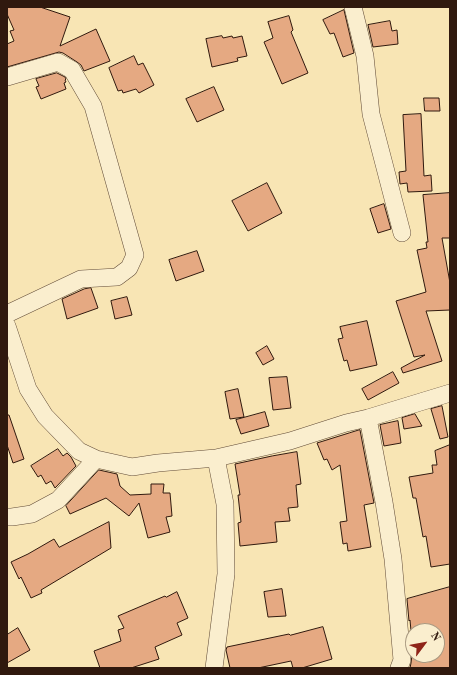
<!DOCTYPE html>
<style>
body{margin:0}
#map{position:relative;width:457px;height:675px;overflow:hidden;background:#f8e5b4;font-family:"Old Standard TT",serif}
canvas{display:block}
.frame{position:absolute;inset:0;border:8px solid #30190e;pointer-events:none}
.north{position:absolute;left:405px;top:623px;width:40px;height:40px;box-sizing:border-box;background:#faeece;border:1px solid #a99981;border-radius:50%;rotate:58deg;font-size:11px;font-weight:700;line-height:16px;text-align:center;color:#30190e}
.north::after{content:'';display:block;margin:auto;width:14px;height:18px;background:#8f2418;clip-path:polygon(50% 0,100% 100%,50% 72%,0 100%)}
</style>
<div id="map">
<canvas width="457" height="675"></canvas>
<div class="frame"></div>
<div class="north">N</div>
</div>
<script>
const ctx = document.querySelector('canvas').getContext('2d');
ctx.lineJoin = 'round';
function fill(path, color) {
  ctx.fillStyle = color;
  ctx.fill(path, 'evenodd');
}
function stroke(path, color, width, dash) {
  ctx.strokeStyle = color;
  ctx.lineWidth = width;
  ctx.lineCap = dash ? 'butt' : 'round';
  ctx.setLineDash(dash || []);
  ctx.stroke(path);
}
const building = new Path2D(`
 M7,7H40L70,17L60,46L96,29L110,61L84,71L81,65L77,62L63,53L59,52L7,67V44L14,41L10,31L14,30L7,14Z
 M344,10L354,53L343,57L334,33L330,34L323,20Z
 M289,16L293,30L291,32L308,73L282,84L264,42L273,38L268,22Z
 M390,21L392,31L397,30L398,44L373,47L368,25Z
 M222,36L223,38L232,36L233,38L242,36L247,56L237,58L238,61L212,67L206,39Z
 M134,56L138,65L143,63L154,85L139,93L136,89L123,93L122,90L118,91L109,68Z
 M57,73L65,77L66,79L65,80L66,82L64,83L66,89L41,99L36,87L39,86L36,79Z
 M214,87L224,110L197,122L186,99Z
 M424,98H439L440,111H425Z
 M421,114L424,176L431,175L432,191L408,192L407,183L400,184L399,172L406,171L403,115Z
 M267,183L282,213L248,231L232,201Z
 M450,193V238H442L450,283V310L426,311L442,361L403,373L401,368L425,355L414,357L396,301L426,292L417,250L427,248L426,242H428L423,195Z
 M384,204L391,229L378,233L370,209Z
 M197,251L204,271L176,281L169,260Z
 M91,288L98,308L67,319L62,299L84,289Z
 M127,297L132,315L115,319L111,301Z
 M367,321L377,365L350,371L347,360L344,361L338,339L343,338L340,327Z
 M267,346L274,359L263,365L256,353Z
 M393,372L399,383L368,400L362,389Z
 M287,377L291,408L273,410L269,378Z
 M238,389L244,417L230,419L225,392Z
 M442,406L448,437L440,439L431,409Z
 M265,412L269,426L241,434L236,420Z
 M415,414L422,426L404,429L402,418Z
 M7,415H9L24,459L13,463L7,445Z
 M398,421L401,443L384,446L380,425Z
 M360,430L374,503L364,505L371,547L348,551L347,543L343,544L340,522L347,521L340,465L332,470L327,459L324,460L317,443L349,433Z
 M450,445V564L431,567L426,536L423,537L416,498H413L409,477L433,473L432,465H437L435,451Z
 M58,449L63,456L67,453L71,457L76,466L55,488L51,481L46,484L41,475L38,477L31,466Z
 M297,452L301,484L296,485L298,507L288,508L290,521L275,522L277,542L240,546L238,523L241,522L238,495H240L235,464L272,456Z
 M99,470L117,474L120,486L130,495L151,494V484H164L163,493H170L172,516L166,517L170,532L148,538L139,503L129,516L106,498L70,514L66,506Z
 M109,522L111,548L41,590L42,593L31,598L21,577L19,579L11,562L28,554L54,539L59,547Z
 M450,587V668H410L411,663L412,655H438L437,631H411L410,620L409,621L407,599Z
 M282,589L286,616L268,617L264,592Z
 M177,592L188,618L177,623L182,635L155,647L159,659L131,668H100L94,651L121,641L118,630L124,628L118,616L165,596L166,597Z
 M323,627L332,659L302,668H293L291,661L258,668H230L226,650L227,647L289,634L290,635Z
 M18,628L30,650L7,663V635Z`);
fill(building, '#e5a982');
stroke(building, '#30190e', 1);
const street = new Path2D(`
 M353,7L365,56L371,114L402,233
 M7,77L58,62L72,70L93,106L135,255L129,268L117,277L81,279L7,314
 M7,326L28,389L45,416L79,451L96,459
 M368,418L384,502L393,559L402,660L399,668
 M7,517H12L32,514L58,500L96,459L132,467L158,463L216,458L290,441L346,423L368,418L450,393
 M214,668L226,574L225,504L216,458`);
stroke(street, '#624c38', 18);
stroke(street, '#faeece', 17);
</script>
